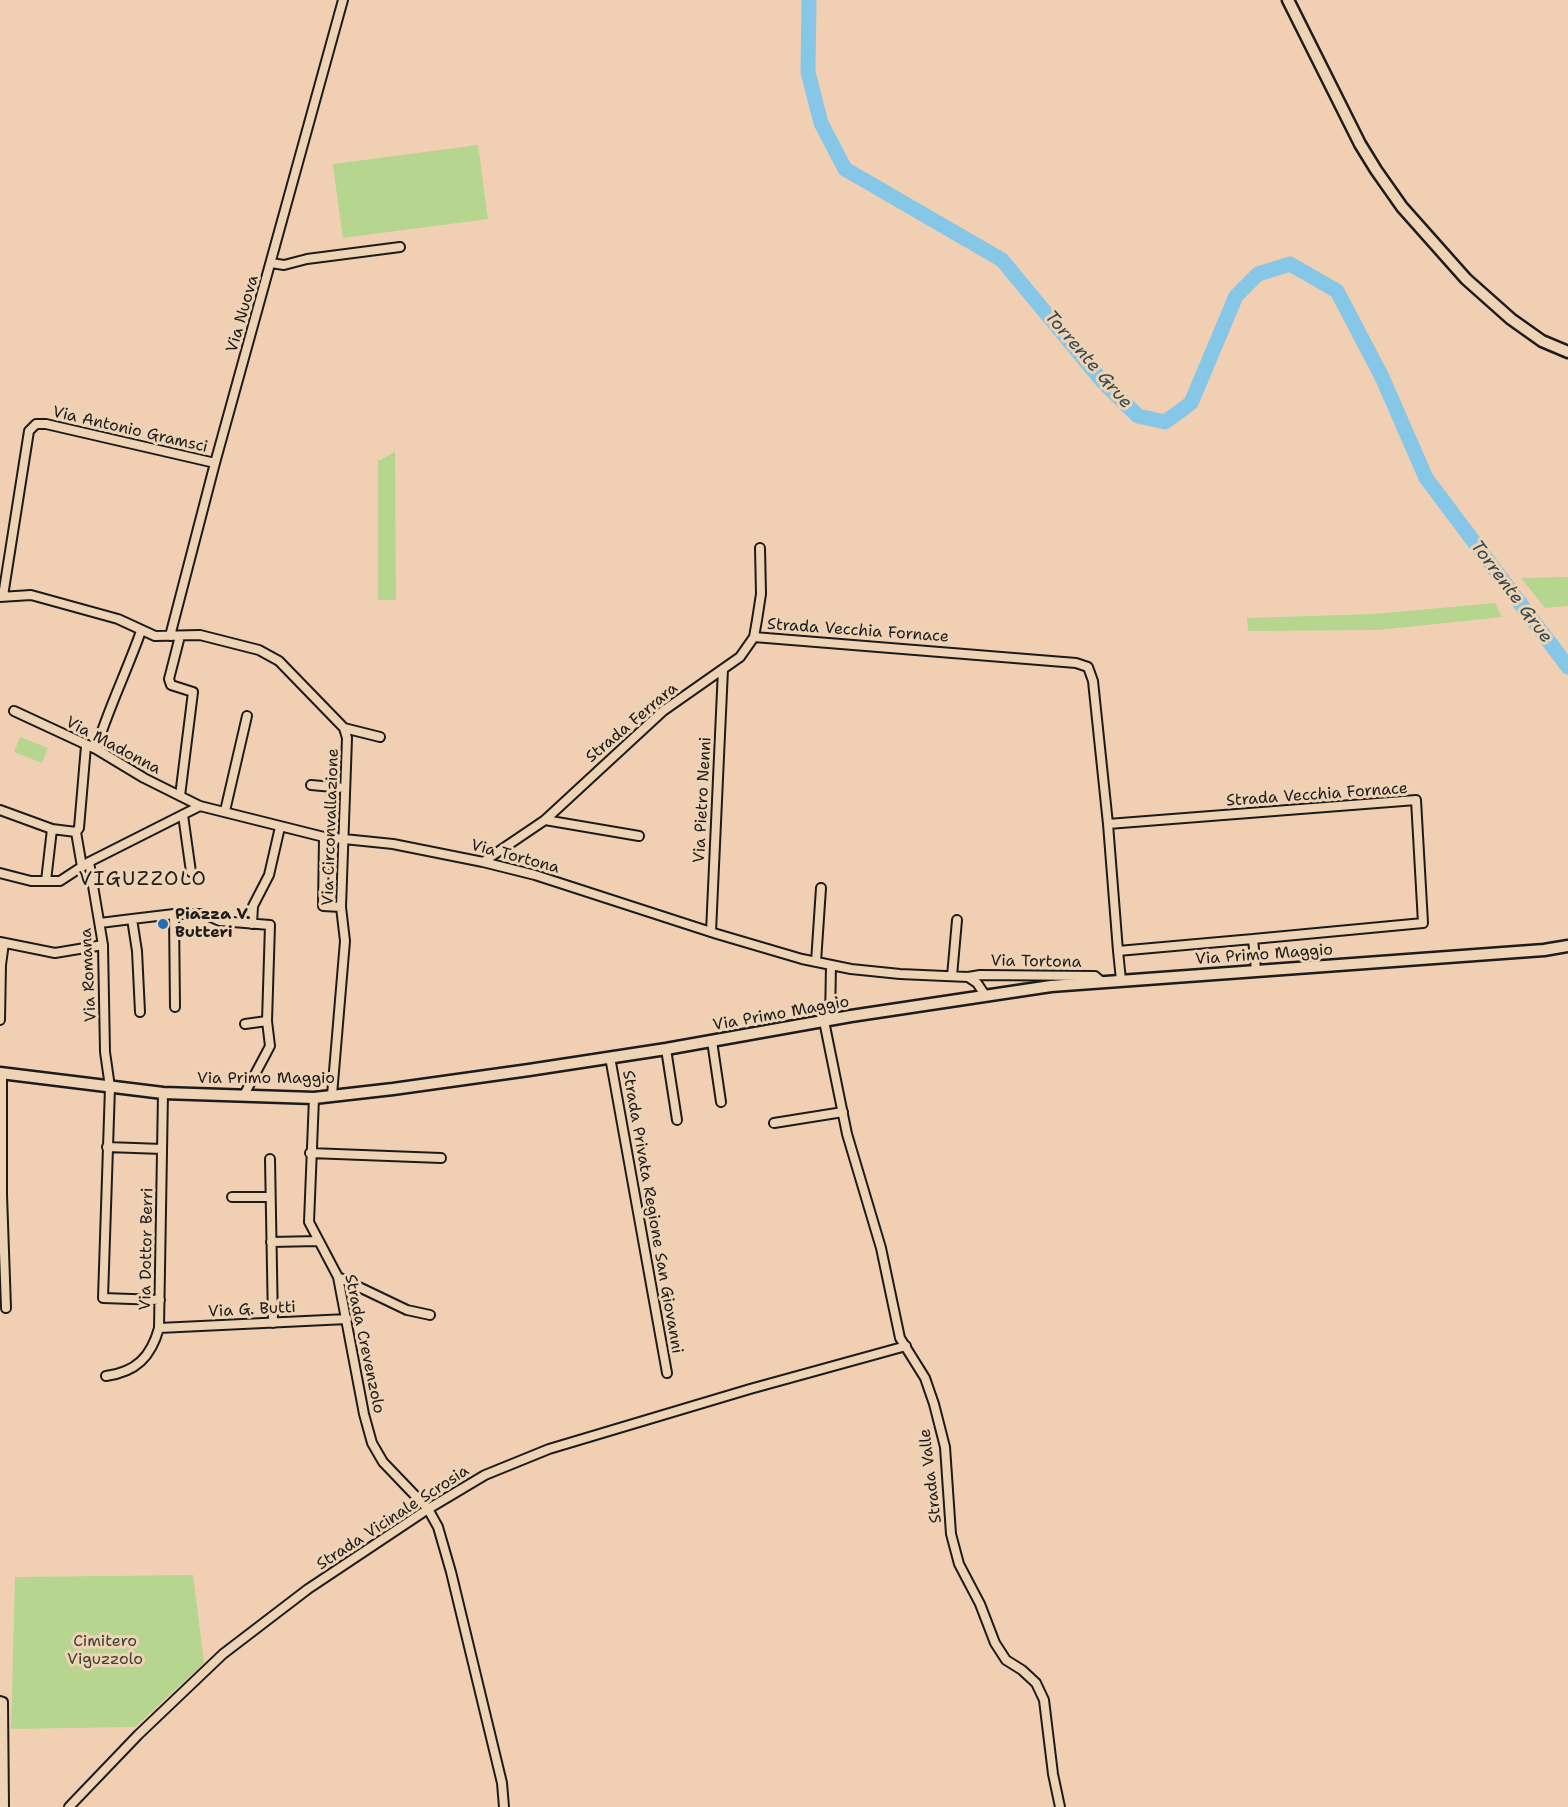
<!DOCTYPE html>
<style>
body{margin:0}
canvas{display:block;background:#f1cfb3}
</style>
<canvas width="1568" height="1807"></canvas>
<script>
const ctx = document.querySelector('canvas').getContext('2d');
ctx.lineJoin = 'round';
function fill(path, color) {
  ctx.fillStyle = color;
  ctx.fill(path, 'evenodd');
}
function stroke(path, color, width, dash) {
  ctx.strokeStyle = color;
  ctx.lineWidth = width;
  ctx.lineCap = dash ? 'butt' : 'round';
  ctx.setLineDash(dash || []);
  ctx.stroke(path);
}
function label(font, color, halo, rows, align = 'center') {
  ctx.font = font + ' "Shantell Sans",sans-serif';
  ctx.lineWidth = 6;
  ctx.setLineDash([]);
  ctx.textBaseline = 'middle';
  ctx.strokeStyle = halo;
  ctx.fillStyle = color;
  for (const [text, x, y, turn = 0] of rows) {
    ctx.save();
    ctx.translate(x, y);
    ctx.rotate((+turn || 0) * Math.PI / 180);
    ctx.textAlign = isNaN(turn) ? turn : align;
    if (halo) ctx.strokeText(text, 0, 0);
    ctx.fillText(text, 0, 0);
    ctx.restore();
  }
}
fill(new Path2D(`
 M478,145L488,219L343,238L332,159L333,164Z
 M395,452L396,600H378V461Z
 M1568,577V606L1545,608L1521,578Z
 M1495,603L1502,617L1379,630L1248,631L1247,618L1374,614Z
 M20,737L48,748L42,763L14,752Z
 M193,1575L204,1663L135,1727L11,1729L15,1577Z`), '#b6d68f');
stroke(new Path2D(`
 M809,0L808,72L821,123L845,169L1002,260L1103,382L1138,416L1165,422L1191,403L1236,296L1258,274L1290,264L1337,291L1382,377L1426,478L1568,667`), '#86c7e7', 15);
const minor = new Path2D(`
 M271,263L284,265L307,259L400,247
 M3,596L29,431L36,424H46L215,463
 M0,597L31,595L118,619L155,636L200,635L259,650L279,661L344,728L347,738L341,907L345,941L332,1095
 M170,636L215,463L343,0
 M754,637L1076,663L1088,667L1093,681L1108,824
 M14,711L96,749L144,778L200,806L324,837L393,844L483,862L535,875L717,934L802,959L851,969L900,974L968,977L980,975L1095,976L1102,982
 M344,728L380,737
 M96,749C108,709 127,671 141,631
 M311,785L344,788
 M180,796L193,692L171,685L169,679L180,636
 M0,810L52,829L76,832
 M225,811L247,716
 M183,815L191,872
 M545,820L639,836
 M324,837L323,906L341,907
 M89,862L103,945L105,1052L110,1087L103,1298L160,1300
 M483,862L545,820L663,711L740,657L754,637L757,620L761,594L760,548
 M82,867L76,832L79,828L86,746
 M0,873L31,881H60L89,862L200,806
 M46,881L52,829
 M174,914L175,1007
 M132,919L174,914H204L220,921L270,925L267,1021L270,1046L244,1095
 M100,923L132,919L137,951L140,1012
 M252,924L253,906L269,875L280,827
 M711,932L723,669
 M1253,939L1118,951L1108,824L1416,800L1423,923L1253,939L1256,970
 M0,942L55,953L103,945
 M1118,951L1121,980
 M816,962L821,888
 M952,976L957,920
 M968,977L977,983L985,995
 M0,1020L1,965L4,943
 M830,1020L831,965
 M824,1021L847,1134L881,1248L900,1338L925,1378L934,1404L945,1447L951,1534L959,1564L980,1604L995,1643L1006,1660L1022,1670L1036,1683L1044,1700L1053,1774L1060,1807
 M245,1024L267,1021
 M712,1041L721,1102
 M666,1049L677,1120
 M610,1057L667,1373
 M2,1073V1195L6,1308
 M314,1098L309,1222L338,1277L364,1414L372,1443L383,1462L428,1509L438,1527L451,1572L502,1783L504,1807
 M774,1123L843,1112
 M107,1147L162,1149
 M310,1153L441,1158
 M270,1159L273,1323
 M232,1197H270
 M271,1242L318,1241
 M338,1277L407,1310L430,1315
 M159,1328L347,1319
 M106,1376C136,1372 151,1357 159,1328L163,1093
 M0,1701L3,1702L4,1807
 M69,1807L138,1735L223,1654L308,1589L428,1509L485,1475L549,1449L750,1389L906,1346`);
const secondary = new Path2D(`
 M1288,0L1360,144L1376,170L1402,207L1466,279L1511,319L1542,341L1568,352
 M0,1073L163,1093L314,1098L393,1089L529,1070L666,1049L851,1016L1051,986L1544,950L1568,946`);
stroke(minor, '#1c1c1c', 12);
stroke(secondary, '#1c1c1c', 15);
stroke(minor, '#efd3b5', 8);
stroke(secondary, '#efd3b5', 10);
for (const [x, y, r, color] of [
 [163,924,6,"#1f6fb2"]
]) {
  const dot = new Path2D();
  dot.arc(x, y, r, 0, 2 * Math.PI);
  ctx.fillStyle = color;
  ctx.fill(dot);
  stroke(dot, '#efd3b5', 2);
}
label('16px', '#1c1c1c', '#efd3b5', [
 ["Via Nuova",243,314,-74],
 ["Via Antonio Gramsci",130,430,13],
 ["Strada Vecchia Fornace",858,631,4],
 ["Strada Ferrara",632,723,-40],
 ["Via Madonna",113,746,28],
 ["Strada Vecchia Fornace",1317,795,-4],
 ["Via Pietro Nenni",703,800,-87],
 ["Via Circonvallazione",331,827,-88],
 ["Via Tortona",515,857,15],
 ["Via Primo Maggio",1264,955,-4],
 ["Via Tortona",1036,962,1],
 ["Via Romana",89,975,-93],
 ["Via Primo Maggio",781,1014,-10],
 ["Via Primo Maggio",266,1079],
 ["Strada Privata Regione San Giovanni",652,1212,80],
 ["Via Dottor Berri",147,1249,-89],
 ["Via G. Butti",252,1310,-3],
 ["Strada Crevenzolo",364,1344,78],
 ["Strada Valle",931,1476,-97],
 ["Strada Vicinale Scrosia",393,1518,-33]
]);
label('bold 16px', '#1c1c1c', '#efd3b5', [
 ["Piazza V.",175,915],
 ["Butteri",175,933]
], 'left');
label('16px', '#3b4133', '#efd3b5', [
 ["Cimitero",105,1642],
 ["Viguzzolo",105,1660]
]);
label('italic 18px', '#36474f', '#efd3b5', [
 ["Torrente Grue",1088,360,49],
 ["Torrente Grue",1511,592,53]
]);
ctx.letterSpacing = '1.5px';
label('20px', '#1c1c1c', '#efd3b5', [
 ["VIGUZZOLO",143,880]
]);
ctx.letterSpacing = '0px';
</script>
